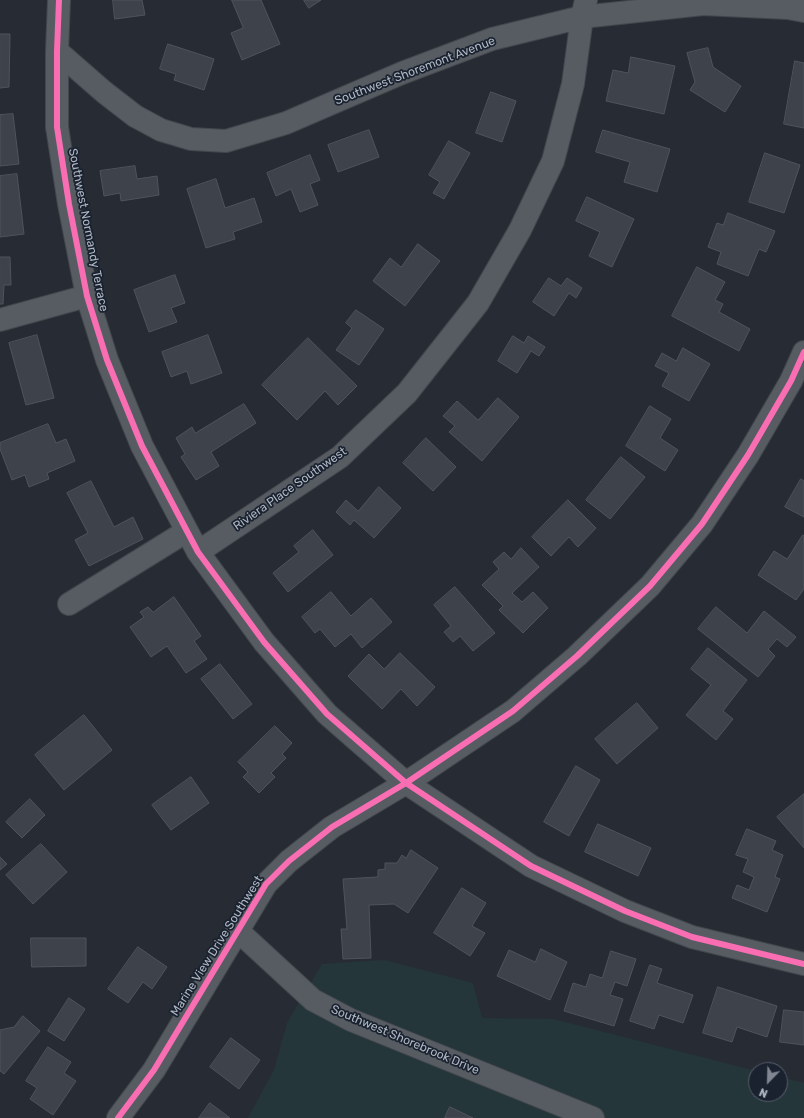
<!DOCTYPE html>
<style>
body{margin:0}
#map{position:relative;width:804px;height:1118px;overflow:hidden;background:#272c34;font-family:Rubik,sans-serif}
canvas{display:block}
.north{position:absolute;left:748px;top:1062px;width:40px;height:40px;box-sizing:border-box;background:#1a222f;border:1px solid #565e6b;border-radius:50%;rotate:203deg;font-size:11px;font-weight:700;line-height:16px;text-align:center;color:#b0b8c6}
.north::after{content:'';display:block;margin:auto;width:14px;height:18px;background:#808793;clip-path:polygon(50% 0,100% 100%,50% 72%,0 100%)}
</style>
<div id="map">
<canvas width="804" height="1118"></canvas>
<div class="north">N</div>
</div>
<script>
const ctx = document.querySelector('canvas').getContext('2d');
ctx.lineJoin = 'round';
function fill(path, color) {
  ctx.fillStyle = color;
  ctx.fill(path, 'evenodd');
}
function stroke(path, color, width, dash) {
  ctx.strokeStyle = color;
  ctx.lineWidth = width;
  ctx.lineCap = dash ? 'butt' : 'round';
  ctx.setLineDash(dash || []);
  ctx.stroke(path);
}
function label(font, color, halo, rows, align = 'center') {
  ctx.font = font + ' Rubik,sans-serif';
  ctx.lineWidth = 3.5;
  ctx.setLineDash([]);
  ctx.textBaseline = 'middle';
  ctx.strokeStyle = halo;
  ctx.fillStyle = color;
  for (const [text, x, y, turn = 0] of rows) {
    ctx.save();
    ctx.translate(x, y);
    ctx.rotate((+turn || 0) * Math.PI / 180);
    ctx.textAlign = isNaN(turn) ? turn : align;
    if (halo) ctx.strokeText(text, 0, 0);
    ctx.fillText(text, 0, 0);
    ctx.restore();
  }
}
fill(new Path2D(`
 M384,960L473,983L482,1018L553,1019L756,1071V1094H780V1077L804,1083V1118H248L274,1070L287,1023L322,964Z`), '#24363a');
const building = new Path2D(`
 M113,0H142L145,15L115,19Z
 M232,0H261L280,44L242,60L231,33L243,28Z
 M304,0H321L309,8Z
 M0,34H10L9,87L0,88Z
 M168,44L214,59L204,90L174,80L176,74L160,69Z
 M708,48L713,67L741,86L725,112L690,90L695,82L687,53Z
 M631,57L675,66L664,114L606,101L613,70L628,73Z
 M795,61L804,63V128L784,124Z
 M491,92L516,101L502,142L476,133Z
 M13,114L19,164L0,166V115Z
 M369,130L379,157L338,172L328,145Z
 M603,130L670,149L657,192L624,182L630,162L596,152Z
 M449,141L470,153L444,199L433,193L440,182L429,175Z
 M765,153L800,165L784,213L749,202Z
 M310,155L320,180L310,184L318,205L300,212L291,189L276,196L267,173Z
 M135,166L137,179L157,176L159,195L121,201L120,193L104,196L100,171Z
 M17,174L24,234L0,237V176Z
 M216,179L225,208L254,198L262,222L233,232L235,239L206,248L187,189Z
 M587,197L634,219L612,267L589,256L600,232L576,221Z
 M728,213L775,231L766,252L759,249L748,276L717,264L721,252L708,247L717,223L723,225Z
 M418,244L440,261L405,306L373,281L390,258L401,267Z
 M0,257H10L11,285H4L3,304H0Z
 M697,267L725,282L715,300L723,304L719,312L750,329L739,351L672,316Z
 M175,275L185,303L171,308L177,322L149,332L134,290Z
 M549,278L561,286L567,278L582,288L576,298L569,293L554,316L533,302Z
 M356,310L384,329L359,365L336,350L352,328L346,323Z
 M37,335L54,398L26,405L9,343Z
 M208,335L222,373L191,384L187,371L171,377L162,352Z
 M513,336L524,343L528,336L545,347L539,356L531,351L517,373L498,361Z
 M308,338L357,386L338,405L325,391L297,420L262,385Z
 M683,348L710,364L689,401L662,386L669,373L655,366L662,353L676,361Z
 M498,398L519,417L482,461L449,432L455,426L443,416L457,401L478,420Z
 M244,404L256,423L211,452L219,466L196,480L181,457L185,454L176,438L192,427L195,433Z
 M650,406L671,419L660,438L678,450L665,471L626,446Z
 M48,424L56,443L66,439L75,461L47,473L49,479L29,487L25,475L12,480L0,449V443Z
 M426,438L456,467L433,491L403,463Z
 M621,457L645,477L610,519L586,500Z
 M801,479L804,481V517L785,507Z
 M91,481L114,527L133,517L143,539L89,566L75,540L88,533L67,493Z
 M379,487L401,508L374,538L354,520L350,525L336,512L346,500L358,511Z
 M568,500L596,528L578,547L569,537L551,556L532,537Z
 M313,530L333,555L288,592L273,573L299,552L294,546Z
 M803,535L804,536V589L796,600L758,575L774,551L787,559Z
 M521,548L539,567L512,593L522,602L533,592L548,608L523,633L499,610L503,606L482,585L499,569L493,562L504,552L511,559Z
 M455,587L495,633L473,651L460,636L453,642L444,632L451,626L434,605Z
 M331,592L351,616L371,598L392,622L362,648L351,634L335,647L320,629L315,633L302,617Z
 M174,597L201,636L194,641L207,659L186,673L167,646L151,657L130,627L144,617L140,612L148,607L153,612Z
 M716,607L747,633L764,611L796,637L787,647L777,639L768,649L775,656L758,677L698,629Z
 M708,648L747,680L723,711L733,719L716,740L686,715L711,685L691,669Z
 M400,653L435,687L417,706L401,689L382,709L348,676L369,654L384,669Z
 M220,664L252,704L233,719L201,679Z
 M637,703L658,728L617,764L595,739Z
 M84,715L112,750L64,790L35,755Z
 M275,726L292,743L282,754L286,758L271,773L275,777L259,793L243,777L248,772L238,762Z
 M576,766L600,780L569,836L544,822Z
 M191,777L209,803L171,830L152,805Z
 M804,794V848L777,817Z
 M30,799L45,815L22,838L6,822Z
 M598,824L651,848L638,876L585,852Z
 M747,829L776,841L772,850L783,855L775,877L780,879L767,912L732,898L737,885L749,890L754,877L743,872L748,859L736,855Z
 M41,844L67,872L33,904L6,875Z
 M411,850L438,868L408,913L394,904L369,905L371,958L343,959L341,929H347L343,879L378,877V870L385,869V863H397L402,855L406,858Z
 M0,857L7,864L0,870Z
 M462,888L486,903L472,926L485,933L470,956L434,933Z
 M31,938H86V966L32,967Z
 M138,947L167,967L152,989L143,982L128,1003L108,989Z
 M541,949L567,962L550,1000L497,976L509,950L535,962Z
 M611,951L636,959L627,986L615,982L610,995L623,999L614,1026L564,1011L573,983L586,987L590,974L602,978Z
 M650,965L662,969L657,983L693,995L683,1023L659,1015L654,1029L630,1021Z
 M718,987L777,1006L767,1037L737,1027L732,1042L703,1033Z
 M69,998L85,1009L64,1041L48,1031Z
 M784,1010L804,1012V1045L780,1042Z
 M23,1016L40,1031L4,1074L0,1071V1030L14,1027Z
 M231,1038L260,1060L239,1089L210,1067Z
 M48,1047L71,1062L64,1073L76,1081L53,1115L30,1099L37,1088L26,1081Z
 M210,1103L230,1118H199Z
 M450,1107L473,1118H445Z`);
fill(building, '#3e424a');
stroke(building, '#4f545c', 1);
const minor = new Path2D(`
 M59,0L57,51V127L69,204L87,296L107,360L142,446L198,552L264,642L327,714L406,783L531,866L625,911L692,937L804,964
 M57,51L104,92L135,116L161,130L191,139L226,141L286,123L402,73L492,39L582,17L703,4L788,8L804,11
 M0,320L87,296
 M198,552L340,457L407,393L478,303L520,230L553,161L573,84L582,17L586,0
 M69,604L187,531
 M237,930L313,1000L351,1020L593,1118
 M118,1118L154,1070L266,884L289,861L332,827L406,783L513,711L577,656L650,586L702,524L748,455L791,381L804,352`);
stroke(minor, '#43474d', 24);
stroke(minor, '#575b62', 22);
stroke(new Path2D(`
 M59,0L57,51V127L69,204L87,296L107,360L142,446L198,552L264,642L327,714L406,783L531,866L625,911L692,937L804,964
 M118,1118L154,1070L266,884L289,861L332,827L406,783L513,711L577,656L650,586L702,524L748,455L791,381L804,352`), '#f96db3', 6);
label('12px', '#b0b8c6', '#1a222f', [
 ["Southwest Shoremont Avenue",415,71,-21],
 ["Southwest Normandy Terrace",88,230,79],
 ["Riviera Place Southwest",290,489,-35],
 ["Marine View Drive Southwest",217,946,-58],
 ["Southwest Shorebrook Drive",405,1040,23]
]);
</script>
